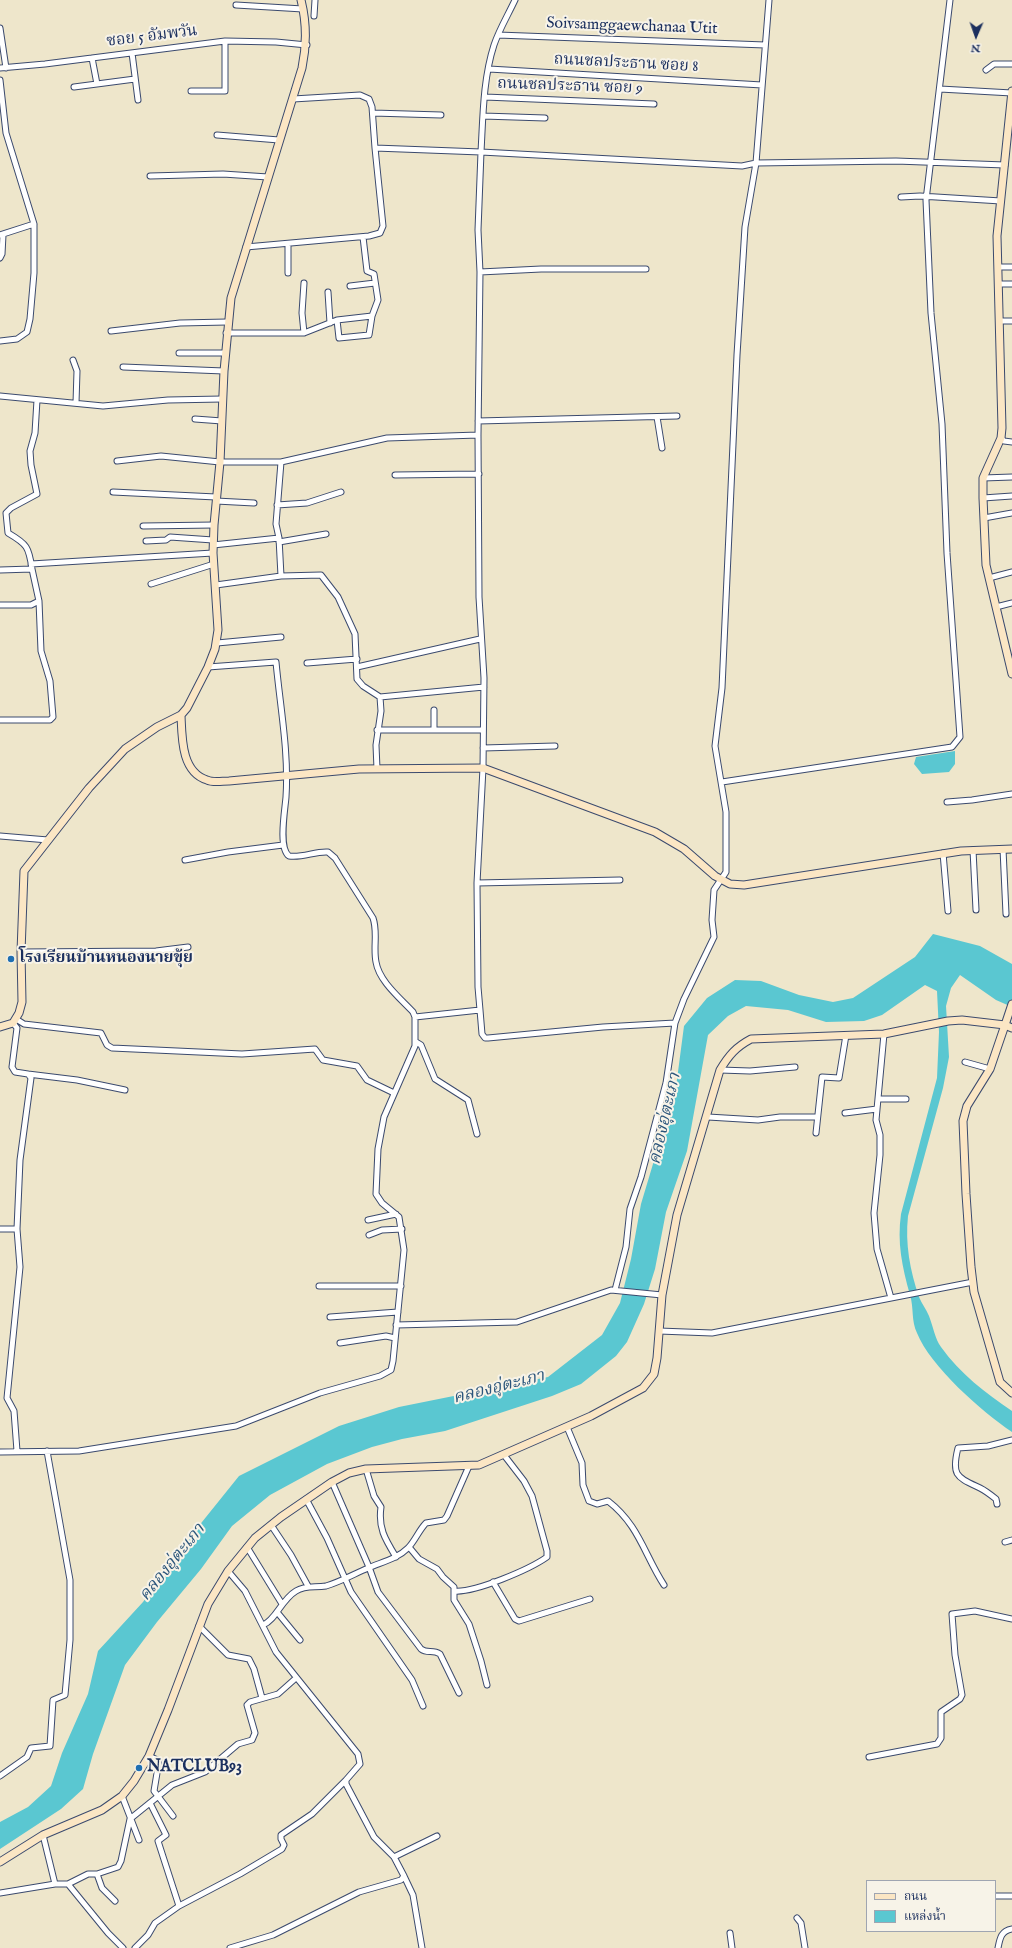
<!DOCTYPE html>
<meta charset="utf-8">
<style>
body{margin:0}
#map{position:relative;width:1012px;height:1948px;overflow:hidden;background:#eee6cb;font-family:"IM FELL English","Noto Serif Thai",serif}
canvas{display:block}
.legend{position:absolute;left:866px;top:1880px;width:130px;height:52px;box-sizing:border-box;background:#f7f3e8;border:1px solid #9fa5b1;margin:0;padding:5px 7px;list-style:none;font-size:12px;color:#1b2f5e}
.legend li{display:flex;align-items:center;gap:8px;height:20px}
.legend b{width:20px;border:1px solid #9fa5b1}
.north{position:absolute;left:956px;top:16px;width:40px;height:40px;-webkit-text-stroke:3px #f7f3e8;paint-order:stroke;rotate:182deg;font-size:11px;font-weight:700;line-height:16px;text-align:center;color:#1b2f5e}
.north::after{content:'';display:block;margin:auto;width:14px;height:18px;background:#1b2f5e;clip-path:polygon(50% 0,100% 100%,50% 72%,0 100%)}
</style>
<div id="map">
<canvas width="1012" height="1948"></canvas>
<ul class="legend">
<li><b style="height:5px;background:#fbe6c4"></b>ถนน</li>
<li><b style="height:11px;background:#5ac7d1"></b>แหล่งน้ำ</li>
</ul>
<div class="north">N</div>
</div>
<script>
const ctx = document.querySelector('canvas').getContext('2d');
ctx.lineJoin = 'round';
function fill(path, color) {
  ctx.fillStyle = color;
  ctx.fill(path, 'evenodd');
}
function stroke(path, color, width, dash) {
  ctx.strokeStyle = color;
  ctx.lineWidth = width;
  ctx.lineCap = dash ? 'butt' : 'round';
  ctx.setLineDash(dash || []);
  ctx.stroke(path);
}
function label(font, color, halo, rows, align = 'center') {
  ctx.font = font + ' "IM FELL English","Noto Serif Thai",serif';
  ctx.lineWidth = 4;
  ctx.setLineDash([]);
  ctx.textBaseline = 'middle';
  ctx.strokeStyle = halo;
  ctx.fillStyle = color;
  for (const [text, x, y, turn = 0] of rows) {
    ctx.save();
    ctx.translate(x, y);
    ctx.rotate((+turn || 0) * Math.PI / 180);
    ctx.textAlign = isNaN(turn) ? turn : align;
    if (halo) ctx.strokeText(text, 0, 0);
    ctx.fillText(text, 0, 0);
    ctx.restore();
  }
}
fill(new Path2D(`
 M955,751V764L949,772L922,774L914,764L916,757Z
 M933,934L980,946L1012,964V1007L996,1000L960,975L951,988L946,1006L949,1057L943,1088L908,1216C905,1244 910,1270 919,1297C922,1304 926,1309 929,1316C933,1326 935,1339 941,1347C960,1374 986,1393 1012,1411V1432C982,1412 930,1366 917,1333C911,1321 914,1308 910,1295C902,1266 897,1243 901,1214L937,1078L939,1032L937,991L925,985L882,1015L864,1021L826,1022L788,1010L746,1006L728,1016L708,1035L687,1151L666,1212L655,1269L644,1304L627,1342L616,1356L581,1384L552,1396L445,1431L402,1439L372,1447L327,1464L270,1495L232,1526L201,1569L157,1622L125,1665L93,1754L83,1789L61,1809L0,1849V1822L28,1807L51,1786L62,1753L88,1694L98,1651L143,1602L202,1522L239,1476L339,1426L399,1407L548,1377L602,1335L620,1303L631,1259L641,1204L676,1087L684,1026L707,998L735,980L761,981L799,995L833,1002L853,998L915,957Z`), '#5ac7d1');
const street = new Path2D(`
 M515,0C508,15 499,30 494,45C483,79 483,117 481,152L742,166L756,163L896,161L1005,165
 M236,5L303,9
 M314,16L315,0
 M0,28L6,68
 M498,35L765,45
 M132,53L138,100
 M92,58L97,84
 M0,68L45,64L225,41L276,42L307,45
 M489,69L762,85
 M986,70L994,64H1012
 M0,80L6,133L34,224V273L30,319L27,332L17,339L0,341
 M74,87L135,79
 M940,89L1012,93
 M191,91H225V41
 M485,97L654,104
 M293,99L360,95L369,99L372,107L375,148L481,152L478,230L480,272L478,435L479,597L484,678L483,768L477,883L620,880
 M373,113L441,115
 M483,116L545,118
 M217,135L279,140
 M150,176L223,174L268,177
 M901,197L920,196L1001,201
 M0,235L34,224
 M246,247L369,236L380,233L383,226L375,148
 M0,258L2,254L3,235
 M998,267H1012
 M480,272L541,269H646
 M288,273V244
 M998,284H1012
 M350,286L375,283
 M328,292L330,323
 M337,320L339,338L369,335L372,316
 M1000,321H1012
 M111,331L180,323L227,322
 M226,333H304L337,320L372,316L378,300L374,274L367,271L363,237
 M304,333L302,313L304,283
 M179,353H225
 M73,360L77,371L76,403
 M123,367L224,371
 M0,396L103,406L168,400L222,399
 M657,417L662,448
 M195,419L222,421
 M478,421L677,416
 M1001,438L1004,441L1012,442
 M117,461L161,456L220,462H281L276,524L279,538L281,576
 M281,462L387,438L478,435
 M395,475L479,474
 M983,478L1012,477
 M113,492L216,497
 M983,498L1012,496
 M216,501L254,503
 M277,505L307,503L341,492
 M984,518L1012,513
 M143,526L214,525
 M146,541L166,540L170,537L213,540
 M279,542L326,534
 M213,545L279,538
 M31,564L213,553
 M0,570L32,569C29,547 27,544 8,533L6,513L11,508L37,494L31,465L30,451L35,433L37,400
 M989,578L1012,572
 M151,584L214,564
 M216,585L281,576L321,575L338,597L355,634L357,679L363,686L380,697L381,711L376,745L377,769
 M0,605H31L39,601L32,569
 M996,607L1012,603
 M217,643L281,637
 M307,663L357,659
 M357,667L480,639
 M380,697L484,687
 M434,710V729
 M0,720H50L53,717L50,681L41,651L39,601
 M377,730H483
 M483,748L555,746
 M722,782L952,747L960,737L947,553L942,424L931,313L926,200L950,0
 M947,802L972,800L1012,794
 M0,836L48,840
 M1003,849L1006,914
 M973,850L976,910
 M943,853L948,911
 M185,860L228,852L283,845
 M21,952L156,951L188,947
 M480,1010L482,1034L485,1038H488L603,1027L675,1023
 M415,1017L480,1010L478,987L477,883
 M16,1019L24,1024L101,1033L107,1045L112,1048L242,1054L315,1049L323,1060L357,1066L367,1080L394,1093
 M13,1023L17,1028L12,1067L15,1072L28,1074L31,1078L20,1160L17,1229L20,1267L7,1398L14,1411L17,1451
 M884,1034L876,1120L880,1135V1155L874,1213L877,1249L891,1298
 M416,1042L421,1045L435,1079L468,1100L477,1134
 M965,1062L990,1069
 M720,1070L750,1071L795,1067
 M28,1074L77,1080L125,1090
 M878,1099H906
 M845,1113L877,1109
 M708,1117L758,1120L780,1117H817
 M816,1133L822,1077L839,1078L846,1035
 M368,1220L396,1214
 M0,1229H17
 M369,1235L382,1230L402,1229
 M319,1286H401
 M615,1290L626,1247L630,1209L641,1177L666,1083L675,1023L684,999L714,937L712,920L714,890L726,872V812L715,746L722,688L737,355L745,227L756,163L769,0
 M330,1317L398,1312
 M396,1325L517,1322L611,1290L662,1295
 M659,1331L712,1333L973,1282
 M340,1343L386,1336L395,1338
 M567,1427L582,1463L583,1485L589,1501L597,1504L608,1501C639,1525 644,1554 664,1585
 M0,1452L79,1451L236,1426L320,1393L380,1376L391,1370L393,1361L404,1250L399,1217L382,1203L376,1194L378,1149L384,1117L415,1046V1017L413,1012C400,998 379,981 376,962C373,947 378,932 373,918L335,858L328,852C315,851 303,858 289,856C278,848 285,810 286,797C289,752 280,706 276,662L208,667
 M366,1469L374,1496L381,1507C378,1528 385,1539 396,1557
 M332,1482L369,1567L378,1592L421,1649C427,1654 433,1649 440,1654L459,1693
 M306,1499L327,1538L351,1592L412,1680L423,1706
 M997,1504L996,1499C991,1495 986,1491 980,1488C957,1477 951,1476 958,1448L988,1446L1012,1440
 M271,1525L291,1555L308,1586
 M1005,1542L1012,1540
 M247,1547L282,1604
 M409,1547L419,1559L437,1569L443,1577L454,1587V1600L469,1624L481,1661L487,1685
 M228,1571L245,1591L276,1652L358,1754L360,1764L346,1780V1784L374,1837L394,1857L404,1876L401,1880L359,1892L273,1935L230,1948
 M493,1582L515,1619L519,1621L590,1599
 M454,1591C475,1593 530,1569 547,1557V1551L532,1496L524,1481L504,1455
 M277,1612L300,1640
 M263,1625C276,1620 281,1600 296,1591C306,1585 315,1588 326,1586C340,1582 354,1574 368,1568C382,1562 397,1559 408,1548C415,1541 419,1530 426,1523L444,1520L447,1516L469,1466
 M199,1626L228,1655L249,1659L254,1669L262,1698
 M149,1756L159,1761L154,1791L173,1816
 M869,1757L937,1744L941,1738V1712L960,1699L962,1695L955,1655L952,1614L975,1611L1012,1619
 M0,1776L27,1757L31,1748L50,1746L53,1700L65,1695L70,1640V1580L47,1451
 M122,1796L139,1840
 M43,1835L55,1884H68L88,1874H97L118,1867L121,1861L130,1819L172,1785L205,1772L238,1744L252,1740L255,1733L247,1705L250,1702L278,1694L296,1678
 M394,1857L437,1836
 M97,1874L102,1888L115,1901
 M404,1876L413,1895L422,1948
 M68,1884L108,1933L123,1948
 M0,1893L55,1884
 M995,1896H1012
 M179,1906L240,1874L282,1849L284,1845L281,1839V1835L312,1814L346,1780
 M797,1918L801,1923L805,1948
 M730,1933L732,1948
 M135,1948L148,1935L155,1923L179,1906L158,1841L166,1835L150,1803
 M998,1948C1000,1938 1001,1931 1012,1929`);
const secondary = new Path2D(`
 M301,0C307,24 307,44 302,68L231,298L224,371L220,462L214,525L213,553L218,630L215,649L208,667L187,708L181,715C182,737 181,772 207,780C213,783 222,781 229,781L359,769L483,768L655,832L684,849L715,876L730,884L744,885L961,851L1012,849
 M1012,91L997,236L1002,428L1001,438L983,478V498L986,565L1012,674
 M1012,1004L1005,1025L1012,1028
 M0,1027L13,1023L19,1013L22,1002L21,952L24,871L89,788L125,749L157,727L181,715
 M0,1862L43,1835L102,1810L122,1796L134,1781L149,1756L168,1710L208,1604L228,1571L255,1538L281,1517L332,1482L349,1473L366,1469L479,1465L591,1416L643,1388L654,1374L657,1358L662,1295L677,1215L720,1070C729,1055 736,1047 751,1039L884,1034L948,1021L962,1020L1005,1025L990,1069L967,1106L963,1121L966,1194L971,1267L974,1292L1000,1382L1012,1393`);
stroke(street, '#3b4a6e', 7);
stroke(secondary, '#3b4a6e', 9);
stroke(street, '#fff', 5);
stroke(secondary, '#fbe6c4', 7);
for (const [x, y, r, color] of [
 [11,959,4,"#1f6fb2"],
 [139,1768,4,"#1f6fb2"]
]) {
  const dot = new Path2D();
  dot.arc(x, y, r, 0, 2 * Math.PI);
  ctx.fillStyle = color;
  ctx.fill(dot);
  stroke(dot, '#f7f3e8', 1.5);
}
label('16px', '#1b2f5e', '#f7f3e8', [
 ["Soivsamggaewchanaa Utit",632,27,2],
 ["ซอย 5 อัมพวัน",152,37,-7],
 ["ถนนชลประธาน ซอย 8",626,64,3],
 ["ถนนชลประธาน ซอย 9",570,87,2]
]);
label('bold 16px', '#1b2f5e', '#f7f3e8', [
 ["โรงเรียนบ้านหนองนายขุ้ย",19,959],
 ["NATCLUB93",147,1768]
], 'left');
label('italic 17px', '#2b557b', '#f7f3e8', [
 ["คลองอุ่ตะเภา",666,1119,-77],
 ["คลองอุ่ตะเภา",499,1388,-14],
 ["คลองอุ่ตะเภา",173,1563,-51]
]);
</script>
